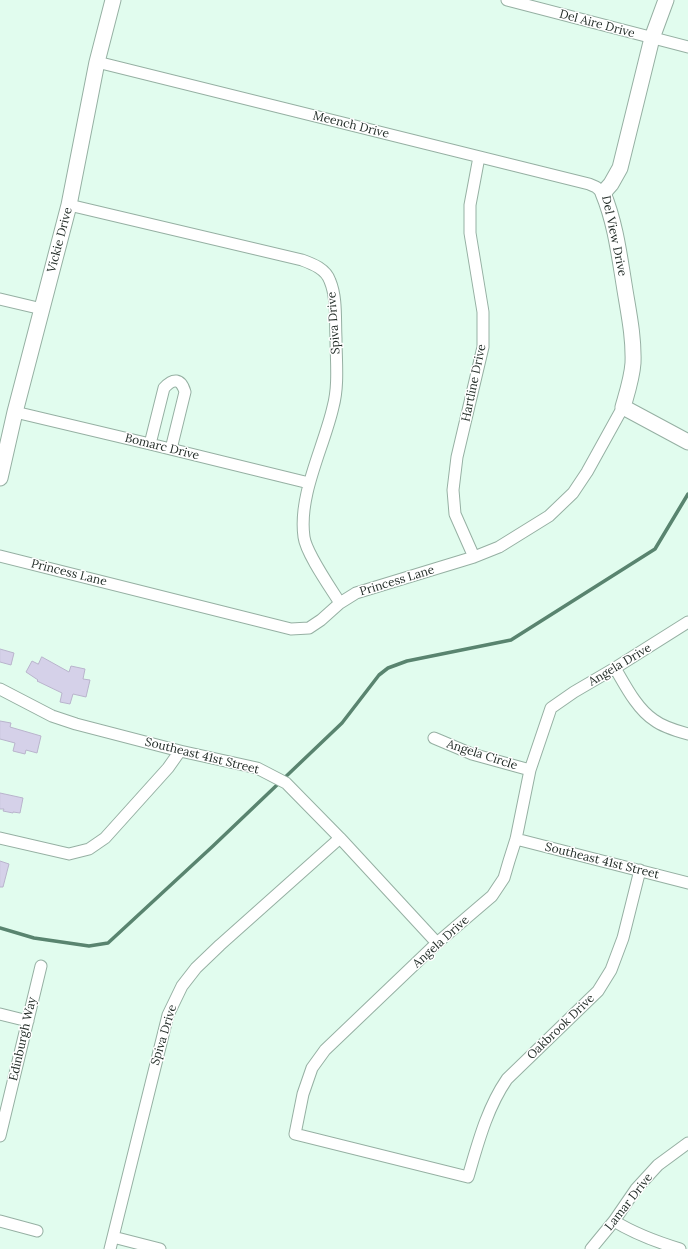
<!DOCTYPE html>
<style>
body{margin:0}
canvas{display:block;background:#e1fcee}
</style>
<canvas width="688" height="1249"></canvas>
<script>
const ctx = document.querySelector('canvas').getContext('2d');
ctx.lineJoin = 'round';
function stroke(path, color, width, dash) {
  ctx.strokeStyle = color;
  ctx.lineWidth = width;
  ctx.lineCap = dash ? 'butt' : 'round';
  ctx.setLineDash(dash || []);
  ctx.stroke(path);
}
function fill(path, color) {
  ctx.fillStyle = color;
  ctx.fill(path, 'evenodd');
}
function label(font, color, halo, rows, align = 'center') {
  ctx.font = font + ' Lora,serif';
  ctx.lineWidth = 3;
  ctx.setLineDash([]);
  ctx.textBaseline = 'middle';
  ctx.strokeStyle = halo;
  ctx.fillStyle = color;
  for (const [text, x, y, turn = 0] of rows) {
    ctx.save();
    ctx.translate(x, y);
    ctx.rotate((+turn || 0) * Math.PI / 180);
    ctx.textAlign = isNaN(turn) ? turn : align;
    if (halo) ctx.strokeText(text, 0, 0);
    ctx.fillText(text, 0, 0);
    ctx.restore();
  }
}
stroke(new Path2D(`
 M0,928L34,938L89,946L108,943L213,846L342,723L379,675L388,668L407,661L511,640L655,549L688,494`), '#59846f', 3.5);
const building = new Path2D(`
 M0,649L14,653L11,665L0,662Z
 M42,657L69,672L71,666L85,669L83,679L90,680L86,697L73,694L70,704L60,702L62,693L37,681L38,680L26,672L32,661L38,664Z
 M0,721L11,723L10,727L41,736L37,753L26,750L25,754L13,751L15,743L0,739Z
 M0,793L23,798L20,813L13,812V813L3,811L4,809H0Z
 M0,861L9,864L3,887H0Z`);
fill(building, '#d5d1e9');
stroke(building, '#b9b4cc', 1);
const street = new Path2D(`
 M507,0L688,47
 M97,62L589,184L596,187L603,193
 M69,205L302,260C313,264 326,269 330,281C337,298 335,319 336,338C336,360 339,385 333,407C324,447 298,495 304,537C306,553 330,587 340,603
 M0,299L42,309
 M15,412L150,444L309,483
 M150,444L164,388C173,378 181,378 185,392L171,449
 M0,556L291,629L309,628L321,620L340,603L356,593L474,557L499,547L549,516L573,493L587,472L623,407
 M474,557L455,514L453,490L457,457L483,347V312L470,233V205L479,157
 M615,668C625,685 637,709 654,720C663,727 677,731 688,734
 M0,689L52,716L76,724L180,751L257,768L286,783L340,838L437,943
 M434,738L472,754L530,770
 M0,838L69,854L89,849L105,838L168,768L180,751
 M516,839L688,883
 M640,870L623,938L611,970L598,991L507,1079C487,1108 478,1143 468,1177L295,1134L303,1094L312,1068L325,1050L437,943L492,896L504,878L509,861L516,839L530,770L551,708L574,692L615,668L688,622
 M0,1014L28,1021
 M0,1136L41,966
 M0,1221L37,1231
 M614,1221C635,1234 657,1242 680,1249
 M113,1237L160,1249
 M110,1249L168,1015L182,986L196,968L220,945L340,838
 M591,1249L614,1221L636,1189L658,1165L688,1143`);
const secondary = new Path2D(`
 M666,0L652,38L620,168L611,184L603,193C615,222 619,253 624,284C628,310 634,336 633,363C632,378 627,393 623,407L688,442
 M0,478L15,412L69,205L97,62L113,0`);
stroke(street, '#96b0a3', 13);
stroke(secondary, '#96b0a3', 17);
stroke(street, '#fff', 11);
stroke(secondary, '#fff', 15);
label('12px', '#242e29', '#fff', [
 ["Del Aire Drive",597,24,15],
 ["Meench Drive",351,125,14],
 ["Del View Drive",614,236,78],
 ["Vickie Drive",60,240,-75],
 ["Spiva Drive",334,323,-94],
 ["Hartline Drive",474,383,-78],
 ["Bomarc Drive",162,447,14],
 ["Princess Lane",69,573,14],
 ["Princess Lane",397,581,-17],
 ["Angela Drive",620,665,-31],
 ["Angela Circle",482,755,18],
 ["Southeast 41st Street",202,756,14],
 ["Southeast 41st Street",602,861,14],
 ["Angela Drive",441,942,-42],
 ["Oakbrook Drive",561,1027,-44],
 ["Spiva Drive",164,1035,-73],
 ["Edinburgh Way",23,1039,-77],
 ["Lamar Drive",629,1202,-52]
]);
</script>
